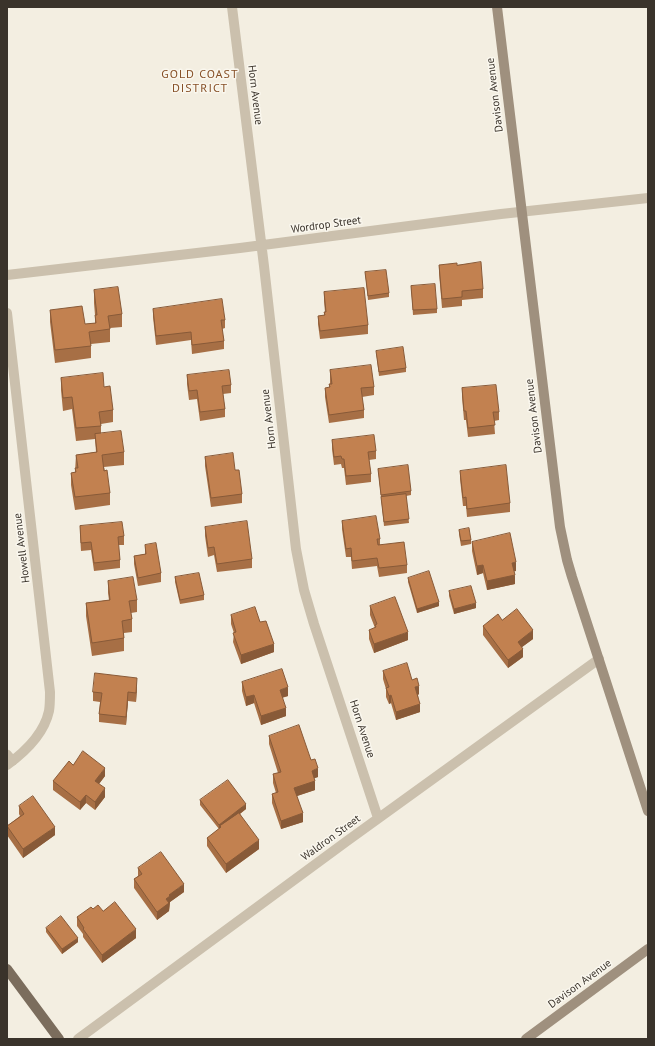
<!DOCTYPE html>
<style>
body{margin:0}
#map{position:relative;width:655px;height:1046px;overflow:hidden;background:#f3eee1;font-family:"PT Sans",sans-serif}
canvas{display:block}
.frame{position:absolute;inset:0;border:8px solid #3a332b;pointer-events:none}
</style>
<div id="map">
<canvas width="655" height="1046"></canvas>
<div class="frame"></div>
</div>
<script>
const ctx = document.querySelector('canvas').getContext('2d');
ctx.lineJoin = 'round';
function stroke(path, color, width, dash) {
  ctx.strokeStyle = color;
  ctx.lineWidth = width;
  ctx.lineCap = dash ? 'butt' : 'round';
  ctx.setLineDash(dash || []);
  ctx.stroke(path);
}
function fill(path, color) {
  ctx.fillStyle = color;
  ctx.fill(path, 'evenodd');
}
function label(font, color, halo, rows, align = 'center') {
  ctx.font = font + ' "PT Sans",sans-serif';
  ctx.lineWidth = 3;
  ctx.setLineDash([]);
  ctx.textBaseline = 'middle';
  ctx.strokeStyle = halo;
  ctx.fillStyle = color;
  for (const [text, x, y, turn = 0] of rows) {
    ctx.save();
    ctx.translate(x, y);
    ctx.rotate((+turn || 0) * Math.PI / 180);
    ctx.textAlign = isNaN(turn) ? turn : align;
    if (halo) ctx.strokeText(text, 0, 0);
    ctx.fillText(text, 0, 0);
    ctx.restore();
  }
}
stroke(new Path2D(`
 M7,754L13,761`), '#cbc0ad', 9);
stroke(new Path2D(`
 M232,7L264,266L296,549L304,590L314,624L378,818
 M7,275L240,248L501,214L648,198
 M7,313L50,692C50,699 50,705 49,711C44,734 25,752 7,765
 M78,1039L347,841L599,659`), '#cbc0ad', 10);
stroke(new Path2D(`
 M497,7L560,527L567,560L572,577L648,811
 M526,1039L648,949`), '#9f907e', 10);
stroke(new Path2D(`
 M7,969L59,1039`), '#7b6d5d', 10);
fill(new Path2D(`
 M439,265H457L483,289V298L462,300V306L442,308L439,273Z
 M365,272L389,293V297L368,300Z
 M411,286L437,309V313L413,315Z
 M94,290L122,314V327L110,328V342L91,344V358L55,363L50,322V310L85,324L95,323V315L94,303Z
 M324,292L368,325V334L320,339L318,324V316L324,315V312H325L324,301Z
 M153,309L225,320V328L222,329L224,341V349L192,354L191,340L156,345L153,317Z
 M376,351L406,368V372L379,376Z
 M330,370L374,387V395L362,397L364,410V418L329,423L325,397V388H329V384H330Z
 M187,375L231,385V393L223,394L225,409V417L200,421L197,399L189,400L187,384Z
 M61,378L104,387L113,410V422L101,424V434L124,452V465L104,467L110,493V505L75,510L71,485V473L75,472L76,455L96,452L95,439L76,441L72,409L63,411L61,390Z
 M462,388L499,412V420L494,421L495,434L468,437L466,420H464L462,397Z
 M332,440L376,451V459L369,460L371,474V482L346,485L344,468H342L341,464L334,465L332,449Z
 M205,457L235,470L242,494V503L211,507L205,466Z
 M378,469L411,491V495L406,496L409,523L384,526Z
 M460,471L510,503V512L467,517L466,506H463L460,479Z
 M342,521L380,539V545L407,565V573L379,577L377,566L352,569L351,557H346L342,529Z
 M80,526L124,536V545H118L120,560V568L94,571L91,550L81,551L80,535Z
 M205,527L252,559V568L217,572L214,555L208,557L205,536Z
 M459,530L471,540V544L461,546L459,534Z
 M472,542L516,571H514L515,584L487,590L483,573L477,575L472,551Z
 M145,545L161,573V582L138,586L134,564V556L145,554Z
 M175,577L204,595V600L180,604L175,582Z
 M408,578L439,606L417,613L408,582Z
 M108,581L137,600V612L131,613L132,619V632L124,633V651L92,656L86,616V603L109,600L108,593Z
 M449,591L476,608L454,614L449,596Z
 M370,606L408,640L374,653L369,639V630L375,628L370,615Z
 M231,615L260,622L274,652L241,664L233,642L234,633L231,624Z
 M502,620L533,639L522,647L523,657L508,668L483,635V626Z
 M383,671L412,680L419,694L418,695L420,712L396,720L391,703L389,704L386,697V689L383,679Z
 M242,682L288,696L282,698L286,716L261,725L254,703L246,706L242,691Z
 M137,687L136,702L128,701L126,725L99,722V714L100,702L93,701V692Z
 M269,736L311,760L318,777L314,778L315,790L297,796L303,822L281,829L272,803V794L276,793L273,783V774L278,773L269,744Z
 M73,765L105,776L99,784L105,797L95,810L86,803L80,810L53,790V781Z
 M200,800L246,809L240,814L259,849L226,873L207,846V838L219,829L200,805Z
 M19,806L55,835L23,858L7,835V826L20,816L19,814Z
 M138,868L184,892L170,902L169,911L157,920L134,888V879L138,876Z
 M93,909L103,911L136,938L102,963L83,937V934L77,926V917Z
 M46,928L78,942L62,954L46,932Z`), '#a76f45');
fill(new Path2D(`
 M516,562V571L512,572V563Z
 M483,565V573L477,575V566Z
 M515,575V584L487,590V581Z
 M439,602V606L417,613V609Z
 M476,603V608L454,614V609Z
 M533,630V639L518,650V642Z
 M408,632V640L374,653V644Z
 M274,644V652L241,664V655Z
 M523,649V657L508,668V660Z
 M137,678V687L136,702V693Z
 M419,686V694L415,696V687Z
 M288,687V696L280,698V690Z
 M128,692V701L126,725V717Z
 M254,695V703L246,706V697Z
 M391,695V703L389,704V696Z
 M420,704V712L396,720V712Z
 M286,708V716L261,725V716Z
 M105,768V776L95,789V781Z
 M318,768V777L312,779V771Z
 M315,781V790L294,797V788Z
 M105,788V797L95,810V802Z
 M86,795V803L80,810V802Z
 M246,804V809L221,828L220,826V829L219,830V825Z
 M303,813V822L281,829V821Z
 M55,827V835L23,858V849Z
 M259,840V849L226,873V864Z
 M184,884V892L170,902L169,911L157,920V912L169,895Z
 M136,929V938L102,963V955Z
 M78,938V942L62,954V949Z`), '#885a38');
const building = new Path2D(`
 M481,262L483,289L462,291V297L442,299L439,265L457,263V265Z
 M386,270L389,293L368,296L365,272Z
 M435,284L437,309L413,310L411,286Z
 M118,287L122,314L108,316L110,329L89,332L91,346L55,350L50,310L82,306L85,324L96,323L95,315H97L94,290Z
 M364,288L368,325L320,331L318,316L325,315L324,312H326L324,292Z
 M222,299L225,320H221L224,341L192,345L191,332L156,336L153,309Z
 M403,347L406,368L379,372L376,351Z
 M371,365L374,387L361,388L364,410L329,415L325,388L330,387L329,384H332L330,370Z
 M229,370L231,385L222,386L225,409L200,412L197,390L189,391L187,375Z
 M103,373L104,387L110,386L113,410L99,412L101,426L76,428L72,397L63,398L61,378Z
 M496,385L499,412H493L495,425L468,428L466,411H464L462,388Z
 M121,431L124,452L102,455L104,471L107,470L110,493L75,497L71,473L76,472L75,468H78L76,455L97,452L95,434Z
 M374,435L376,451L368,452L371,474L346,476L344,459H342L341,456L334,457L332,440Z
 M233,453L235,470H239L242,494L211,498L205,457Z
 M408,465L411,491L381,495L378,469Z
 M506,465L510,503L467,509L466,497L463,498L460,471Z
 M406,494L409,519L384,522L381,497Z
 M376,516L380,539H377L378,545L404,542L407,565L379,568L377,558L352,561L351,548L346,549L342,521Z
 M247,521L252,559L217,564L214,547L208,548L205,527Z
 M122,522L124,536L118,537L120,560L94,563L91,542L81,543L80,526Z
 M469,528L471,540L461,541L459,530Z
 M510,533L516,562L512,563L515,575L487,581L483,565L477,566L472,542Z
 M156,543L161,573L138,578L134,556L146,554L145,545Z
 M429,571L439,602L417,609L408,578Z
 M199,573L204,595L180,600L175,577Z
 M133,577L137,600L129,601L132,619L122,621L124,638L92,643L86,603L110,600L108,581Z
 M471,586L476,603L454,609L449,591Z
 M395,597L408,632L374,644L369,630L376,627L375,625L377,624L370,606Z
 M255,607L260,622L266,621L274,644L241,655L233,633L236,632L231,615Z
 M517,609L533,630L518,642L523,649L508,660L483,626L498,614L502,620Z
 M407,663L412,680L417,678L419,686L415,687L420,704L396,712L391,695L389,696L386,688L389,687L383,671Z
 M282,669L288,687L280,690L286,708L261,716L254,695L246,697L242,682Z
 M95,673L137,678L136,693L128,692L126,717L99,714L102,693L93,692Z
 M299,725L311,760L315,759L318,768L312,771L315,781L294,788L303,813L281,821L272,794L278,792L273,774L281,772L269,736Z
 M83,751L105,768L95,781L105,788L95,802L86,795L80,802L53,781L69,761L73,765Z
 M228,780L246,804L219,825L200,800Z
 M33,796L55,827L23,849L7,826L24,814L19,806Z
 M239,813L259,840L226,864L207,838L221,827L220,826Z
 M161,852L184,884L169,895L170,896L166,899L169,903L157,912L134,879L142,874L138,868Z
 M115,902L136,929L102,955L83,929L84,928L77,917L91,907L93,909L98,905L103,911Z
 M61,916L78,938L62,949L46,928Z`);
fill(building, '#c28150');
stroke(building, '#885a38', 1);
label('11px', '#3a332b', '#faf7ee', [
 ["Horn Avenue",255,95,83],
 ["Davison Avenue",495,95,-97],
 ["Wordrop Street",326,225,-8],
 ["Davison Avenue",534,416,-97],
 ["Horn Avenue",269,419,-97],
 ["Howell Avenue",22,548,-97],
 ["Horn Avenue",362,729,72],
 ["Waldron Street",331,838,-36],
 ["Davison Avenue",580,984,-36]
]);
ctx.letterSpacing = '1px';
label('12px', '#865027', '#faf7ee', [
 ["GOLD COAST",200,75],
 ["DISTRICT",200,89]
]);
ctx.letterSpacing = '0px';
</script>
